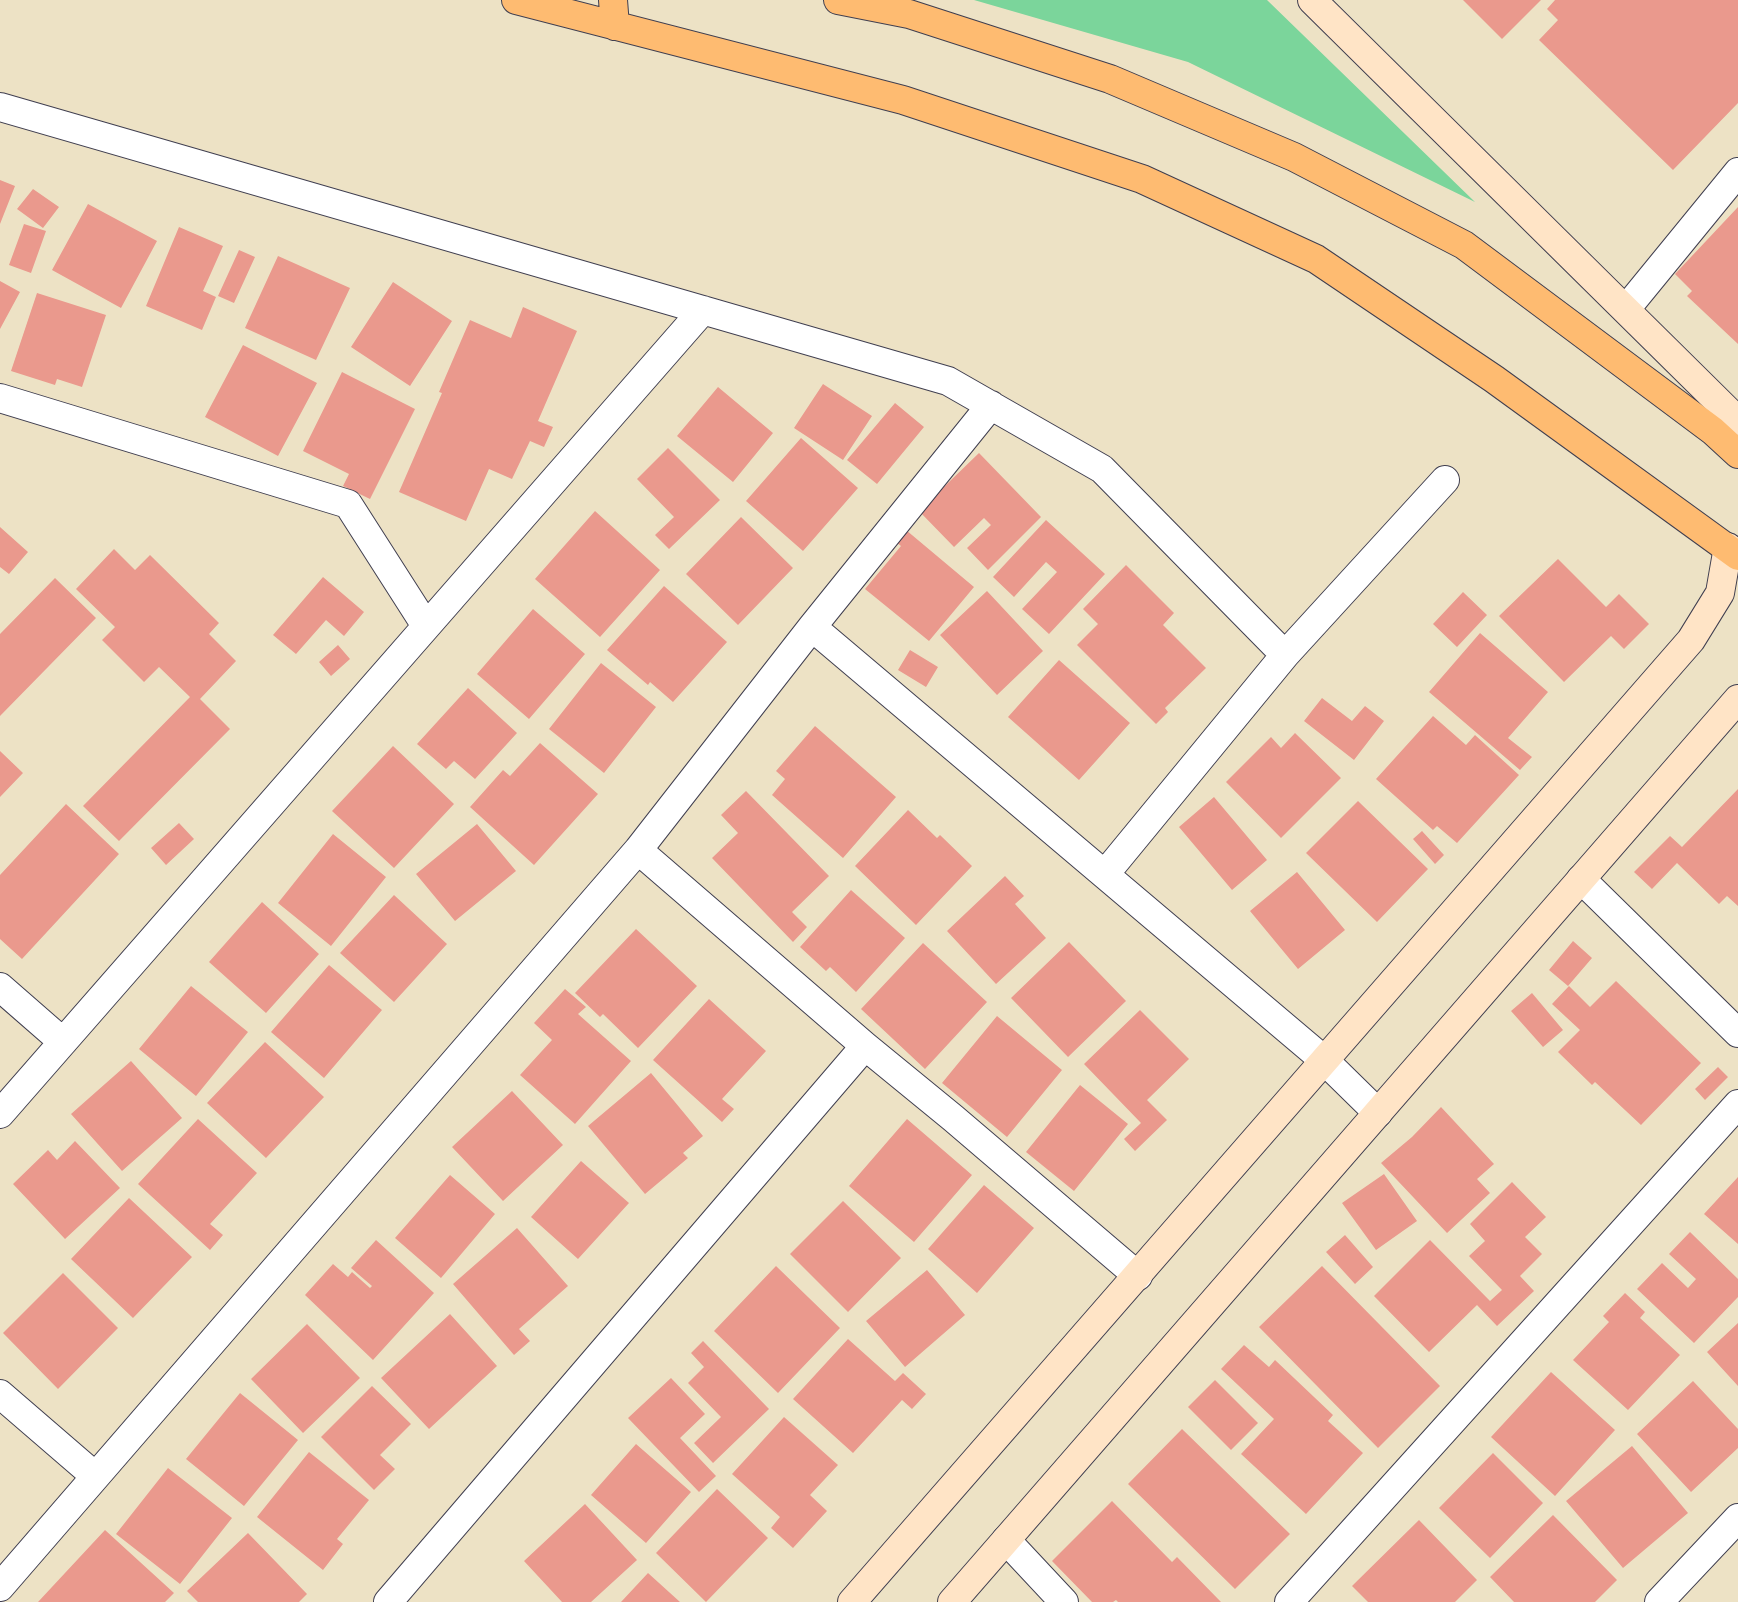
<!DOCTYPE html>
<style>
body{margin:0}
canvas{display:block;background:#ede2c5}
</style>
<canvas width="1738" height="1602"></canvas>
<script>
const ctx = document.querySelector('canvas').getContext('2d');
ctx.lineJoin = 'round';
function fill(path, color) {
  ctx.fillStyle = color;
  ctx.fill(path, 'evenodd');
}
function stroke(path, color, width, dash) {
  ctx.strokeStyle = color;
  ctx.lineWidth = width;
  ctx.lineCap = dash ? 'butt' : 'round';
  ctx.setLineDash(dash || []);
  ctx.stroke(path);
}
fill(new Path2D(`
 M974,0H1267L1475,202L1188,62Z`), '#7bd59b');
fill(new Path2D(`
 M1463,0H1541L1502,39Z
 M1555,0H1738V103L1673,170L1539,40L1558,20L1547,9Z
 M0,180L15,186L0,224Z
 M33,189L59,207L43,228L17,209Z
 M88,204L157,241L121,308L52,270Z
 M1738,207V344L1687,296L1692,291L1675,274Z
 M24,224L46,231L31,273L9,265Z
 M179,227L223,246L203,291L216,297L202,330L146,306Z
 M239,250L255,257L234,303L218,296Z
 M278,256L350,288L316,360L245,328Z
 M0,281L20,292L0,329Z
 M393,282L452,321L410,386L351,347Z
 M37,293L106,315L82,387L57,379L55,385L11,371Z
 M523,307L577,331L538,421L553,427L544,447L530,441L512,479L489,469L466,521L399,492L442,393L439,392L470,320L511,338Z
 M243,345L317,383L278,456L205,417Z
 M342,372L415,409L370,499L343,486L349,474L303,451Z
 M823,384L872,416L843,460L794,428Z
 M718,387L773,433L733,482L677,436Z
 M895,403L924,427L877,484L847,460Z
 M801,438L858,488L803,551L746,501Z
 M668,448L720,500L669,549L655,535L674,517L637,479Z
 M979,453L1041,517L988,570L967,548L991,525L984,518L954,547L919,511Z
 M595,511L660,570L600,637L535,579Z
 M741,517L793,568L738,625L686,574Z
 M1046,520L1105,574L1049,634L1022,609L1057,572L1046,562L1014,597L993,577Z
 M0,527L28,552L9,574L0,567Z
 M906,530L974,587L929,641L865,589L901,546L896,542Z
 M114,549L135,570L150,555L219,623L209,634L236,661L200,699L230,729L119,841L83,806L190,697L159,667L144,682L102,640L115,627L76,589Z
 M1558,559L1606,607L1619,594L1649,624L1624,649L1611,636L1564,682L1499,616Z
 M1126,565L1174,613L1163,625L1206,668L1165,708L1168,712L1156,724L1077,645L1098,624L1083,609Z
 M323,577L364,612L344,636L326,620L296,654L273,635Z
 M55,578L96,618L0,716V634Z
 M664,586L727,642L673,702L650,682L648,685L607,650Z
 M987,591L1043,651L997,695L940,635Z
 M1463,592L1487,615L1457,647L1433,624Z
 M533,609L585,654L529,719L477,674Z
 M1480,633L1548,692L1508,738L1532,757L1520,770L1429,692Z
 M338,645L350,659L331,676L319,662Z
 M910,650L938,667L926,687L898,670Z
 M1059,660L1130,723L1079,780L1008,717Z
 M601,663L656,707L604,773L549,729Z
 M468,688L517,733L475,779L454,761L446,769L417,744Z
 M1322,698L1352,721L1365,706L1384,721L1354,760L1304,721Z
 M1433,716L1466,745L1475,735L1519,775L1457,843L1437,826L1433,830L1376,779Z
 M815,726L896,797L843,858L772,795L785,779L776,771Z
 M1295,733L1341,778L1281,838L1226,782L1271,737L1281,748Z
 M540,743L598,794L534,865L470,807L503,770L510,776Z
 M393,746L454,804L394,868L332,811Z
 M0,751L23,773L0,797Z
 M1738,789V906L1727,896L1719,904L1677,863L1652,889L1634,872L1670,836L1682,847Z
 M746,791L829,876L792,912L807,927L793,942L712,858L738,833L721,815Z
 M1214,797L1267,860L1232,890L1179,827Z
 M1358,801L1428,869L1377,922L1306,853Z
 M66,804L119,854L22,959L0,939V875Z
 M908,810L937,838L940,835L972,866L916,925L855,866Z
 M179,823L194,839L166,865L151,848Z
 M477,824L516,871L455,921L416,874Z
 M1422,831L1444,855L1435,864L1413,839Z
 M333,834L386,877L331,946L278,903Z
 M1297,872L1345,930L1298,969L1250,911Z
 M1005,876L1024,896L1015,904L1046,938L996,984L947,931Z
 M851,890L905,938L856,992L830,967L826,971L800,947Z
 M394,895L447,944L394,1002L340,953Z
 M262,902L319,954L266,1013L209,962Z
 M636,929L697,986L638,1048L603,1014L600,1017L575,993Z
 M1573,941L1592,958L1568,986L1549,970Z
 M1069,942L1126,1001L1068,1057L1011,998Z
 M923,943L987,1002L925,1069L861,1009Z
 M329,965L382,1010L324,1078L271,1032Z
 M1616,981L1701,1063L1641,1125L1595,1082L1592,1085L1558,1052L1580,1030L1552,1004L1569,986L1590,1007Z
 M191,986L248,1032L196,1096L139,1049Z
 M565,989L586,1007L578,1014L631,1061L575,1124L520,1075L552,1040L534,1023Z
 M1532,993L1563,1030L1543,1047L1511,1011Z
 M709,999L766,1051L722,1099L734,1109L722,1122L653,1060Z
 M1140,1010L1189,1059L1147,1100L1167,1120L1135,1151L1124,1139L1141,1123L1084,1064Z
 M997,1016L1062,1070L1007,1137L942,1083Z
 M265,1042L324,1097L266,1158L207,1103Z
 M131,1061L182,1118L122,1171L71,1114Z
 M1718,1067L1728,1077L1705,1100L1695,1089Z
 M651,1073L703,1136L683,1153L688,1158L645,1194L588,1126Z
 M1080,1085L1128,1124L1074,1191L1026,1152Z
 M512,1091L563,1145L503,1201L452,1147Z
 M1441,1107L1494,1164L1477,1179L1490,1193L1447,1233L1381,1163L1412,1137Z
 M198,1119L257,1173L210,1224L223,1235L210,1250L138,1184Z
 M907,1119L972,1175L914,1242L849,1186Z
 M75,1141L120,1188L65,1239L13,1184L48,1150L57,1160Z
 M581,1161L629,1203L578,1259L531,1217Z
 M1384,1174L1417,1221L1376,1250L1342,1203Z
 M450,1175L495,1214L441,1278L395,1238Z
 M1738,1177V1244L1704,1214Z
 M1512,1182L1546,1217L1525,1237L1542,1254L1520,1276L1534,1291L1497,1326L1477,1305L1429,1352L1374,1296L1430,1240L1490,1301L1502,1290L1469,1256L1485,1241L1470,1224Z
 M984,1185L1034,1228L977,1293L928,1249Z
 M129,1198L192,1257L133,1318L71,1259Z
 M843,1201L901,1258L848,1312L790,1254Z
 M517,1228L568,1286L519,1329L530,1341L514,1355L453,1284Z
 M1690,1232L1738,1279V1297L1694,1343L1637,1289L1662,1263L1688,1288L1696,1279L1669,1254Z
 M1345,1235L1373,1267L1355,1284L1326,1252Z
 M376,1240L434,1293L373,1360L305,1295L333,1264L348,1277L352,1272L370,1288L372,1286L351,1268Z
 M776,1266L840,1328L778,1393L714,1331Z
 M1322,1266L1440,1386L1378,1448L1259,1327Z
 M927,1270L965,1315L905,1367L866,1321Z
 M63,1273L118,1328L58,1389L3,1333Z
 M1625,1293L1645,1312L1640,1318L1680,1355L1628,1410L1573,1360L1609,1322L1603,1316Z
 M450,1314L497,1366L429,1429L381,1378Z
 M1738,1323V1386L1707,1352Z
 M307,1324L360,1378L303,1433L251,1379Z
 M848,1339L895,1381L903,1373L926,1394L912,1409L902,1400L853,1453L793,1399Z
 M703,1341L769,1409L713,1463L694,1443L721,1417L688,1383L704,1367L691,1353Z
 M1244,1345L1269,1367L1275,1360L1333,1415L1328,1421L1363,1453L1306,1514L1241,1454L1274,1419L1221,1369Z
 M1551,1372L1615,1430L1555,1496L1491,1437Z
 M671,1378L705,1414L680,1438L716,1476L699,1492L628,1418Z
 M1215,1380L1258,1423L1231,1450L1188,1407Z
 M1693,1381L1738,1429V1448L1691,1492L1637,1434Z
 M372,1386L411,1424L380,1455L395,1469L374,1490L321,1437Z
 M240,1393L298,1440L244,1506L186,1459Z
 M784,1417L838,1465L810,1495L827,1511L793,1548L771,1528L780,1517L732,1474Z
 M1182,1429L1290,1534L1235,1589L1128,1484Z
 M636,1444L691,1492L646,1543L591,1495Z
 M1632,1446L1688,1513L1623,1568L1566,1501Z
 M309,1452L369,1500L337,1539L343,1544L323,1570L257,1517Z
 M1493,1453L1543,1503L1490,1558L1439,1508Z
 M168,1468L232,1518L180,1584L116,1534Z
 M717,1489L768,1538L706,1602L656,1553Z
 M1112,1501L1172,1562L1177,1557L1221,1602H1118L1116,1600L1113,1602H1092L1052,1561Z
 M585,1504L637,1560L591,1602H562L524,1561Z
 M1553,1515L1617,1580L1595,1602H1514L1490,1577Z
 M1419,1520L1477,1580L1455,1602H1368L1352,1586Z
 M105,1530L174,1593L165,1602H38Z
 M248,1533L307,1594L299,1602H198L187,1591Z
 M648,1573L680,1602H621Z`), '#ea998d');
const minor = new Path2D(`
 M0,107L948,381L1102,469L1285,655
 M1626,309L1738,172
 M0,398L348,504L426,626
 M812,627L1325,1061L1378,1113
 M1105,874L1285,655L1445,480
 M1581,879L1738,1033
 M0,987L63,1042
 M865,1046L953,1118L1138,1276
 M0,1114L703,310
 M0,1394L95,1476
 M1006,1540L1064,1602
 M0,1587L638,850L812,627L991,405
 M388,1602L865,1046L638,850
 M1289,1602L1738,1104
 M1659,1602L1738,1518`);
const secondary = new Path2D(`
 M1312,0L1738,421
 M852,1602L1691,640L1720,593L1728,547
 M952,1602L1738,699`);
const primary = new Path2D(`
 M516,0L903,100L1142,179L1316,259L1494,379L1738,556
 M613,0L615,26
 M838,0L909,14L1110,79L1294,157L1464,245L1713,431L1738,454`);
stroke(minor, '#403f50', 30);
stroke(secondary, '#403f50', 30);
stroke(primary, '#403f50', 30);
stroke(minor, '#fff', 28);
stroke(secondary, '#ffe4c6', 28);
stroke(primary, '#febb71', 28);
</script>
